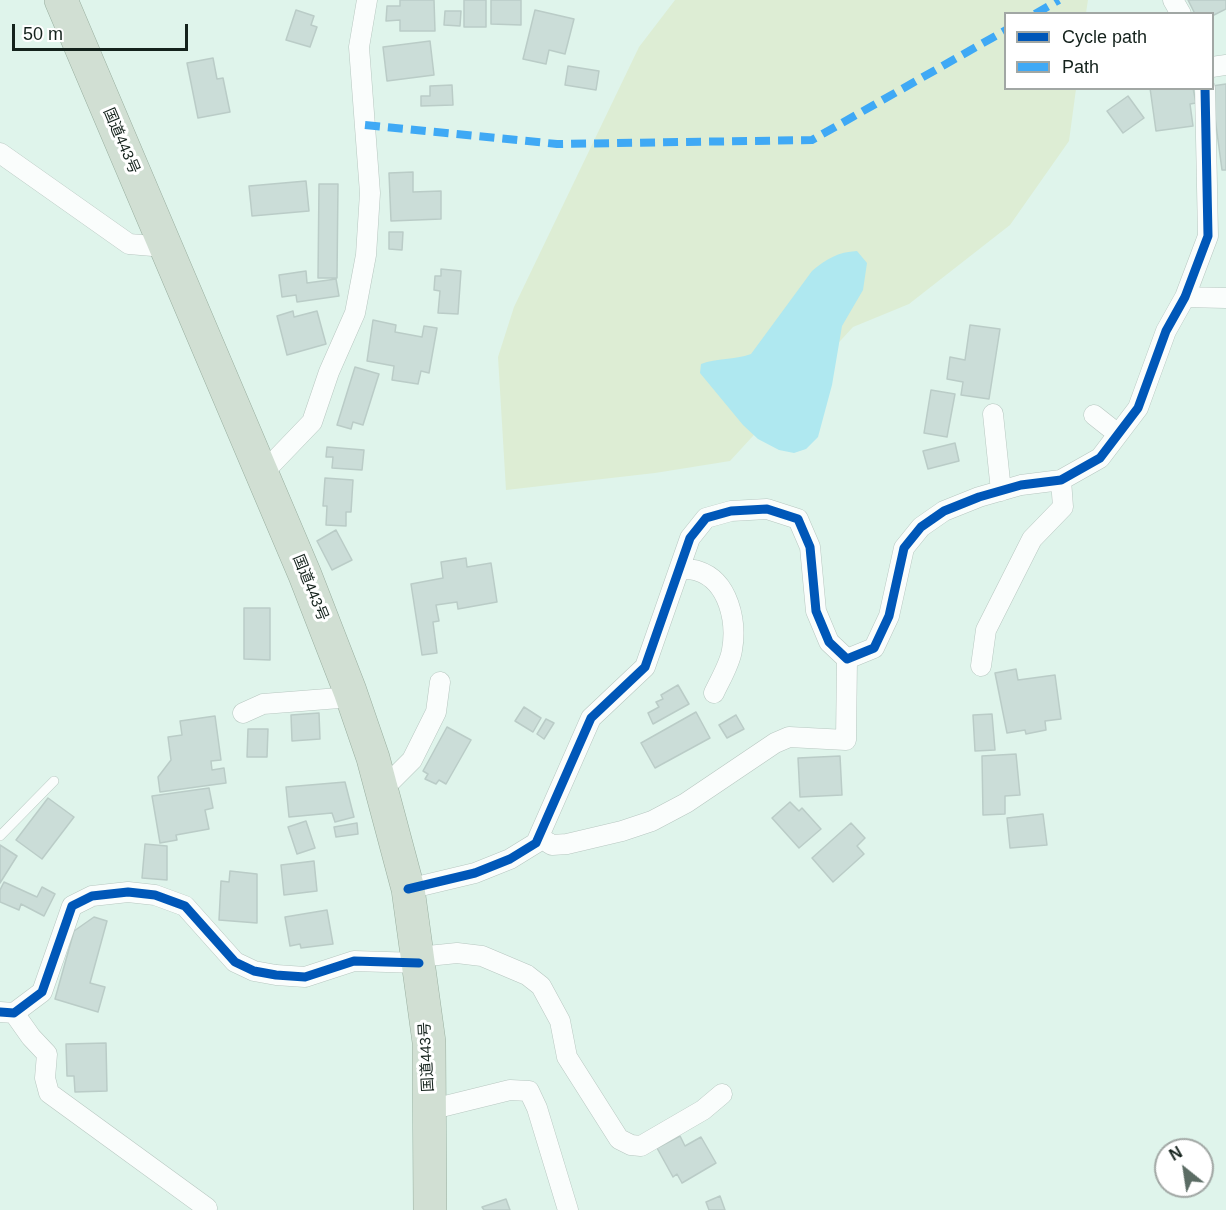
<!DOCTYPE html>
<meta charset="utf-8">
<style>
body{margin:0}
#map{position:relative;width:1226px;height:1210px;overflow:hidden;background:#dff4eb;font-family:Arial,sans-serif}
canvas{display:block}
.legend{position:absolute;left:1004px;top:12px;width:210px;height:78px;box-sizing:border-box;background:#fff;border:2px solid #a1a7a4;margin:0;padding:8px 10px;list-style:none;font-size:18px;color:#14221c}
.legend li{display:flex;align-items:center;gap:12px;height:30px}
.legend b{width:30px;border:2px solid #a1a7a4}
.north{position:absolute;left:1154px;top:1138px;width:60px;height:60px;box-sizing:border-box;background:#fff;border:2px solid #a1a7a4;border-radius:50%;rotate:330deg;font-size:16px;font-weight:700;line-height:24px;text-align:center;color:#14221c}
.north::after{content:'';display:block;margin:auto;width:21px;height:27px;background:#5b6c64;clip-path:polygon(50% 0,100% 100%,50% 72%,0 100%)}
.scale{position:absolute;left:12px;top:24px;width:176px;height:27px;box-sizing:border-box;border:3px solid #14221c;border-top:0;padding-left:8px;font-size:18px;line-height:21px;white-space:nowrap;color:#14221c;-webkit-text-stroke:4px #fff;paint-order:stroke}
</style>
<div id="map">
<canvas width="1226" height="1210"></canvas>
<ul class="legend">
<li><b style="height:8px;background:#0057b8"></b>Cycle path</li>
<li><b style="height:8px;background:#3fa9f5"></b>Path</li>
</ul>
<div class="north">N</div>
<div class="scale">50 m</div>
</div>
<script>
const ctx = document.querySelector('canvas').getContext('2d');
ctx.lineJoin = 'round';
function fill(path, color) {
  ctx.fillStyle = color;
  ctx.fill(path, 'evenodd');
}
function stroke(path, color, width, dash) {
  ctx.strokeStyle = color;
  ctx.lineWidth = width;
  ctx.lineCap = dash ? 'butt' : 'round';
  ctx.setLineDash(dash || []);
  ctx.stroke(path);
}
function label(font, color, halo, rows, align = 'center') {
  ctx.font = font + ' Arial,"Noto Sans JP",sans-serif';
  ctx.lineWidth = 6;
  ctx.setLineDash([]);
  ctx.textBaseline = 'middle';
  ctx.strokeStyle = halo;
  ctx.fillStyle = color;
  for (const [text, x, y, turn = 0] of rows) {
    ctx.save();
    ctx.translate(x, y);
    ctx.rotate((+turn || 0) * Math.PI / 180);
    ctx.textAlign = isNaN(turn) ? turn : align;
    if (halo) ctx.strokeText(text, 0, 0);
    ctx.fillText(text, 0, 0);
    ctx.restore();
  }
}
fill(new Path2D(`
 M675,0H1088L1086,13L1006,14V88L1076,89L1069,141L1010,225L909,304L853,327L730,461L655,473L506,490L498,357L514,307L639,47Z`), '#ddedd4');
fill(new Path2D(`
 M857,251L867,263L863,290L842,326L832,385L818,437L806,449L794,453L779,450L758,439L743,425L700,373L701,364C717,358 734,360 751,354L812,271C826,259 838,252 857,251Z`), '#afe8f0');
const building = new Path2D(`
 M400,0H434L435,31H400V20L386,21L387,6H400Z
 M464,0H486V27H464Z
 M491,0H521V25L491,24Z
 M1188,0H1226V9L1212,16V14H1195Z
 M296,10L314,16L311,25L317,27L310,47L286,40Z
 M535,10L574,19L565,54L549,50L546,64L523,59Z
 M445,11H461L460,26L444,25Z
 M430,41L434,75L387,81L383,47Z
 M213,58L217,79L223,78L230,112L198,118L187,63Z
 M568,66L599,71L596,90L565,85Z
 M1226,84V170H1222L1211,88L1212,86Z
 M452,85L453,105L421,106V96H430V86Z
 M1150,88H1193L1196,103L1190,104L1193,126L1156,131Z
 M1128,96L1144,118L1123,133L1107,111Z
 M413,172V192L441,191V219L391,221L389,173Z
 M306,181L309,211L252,216L249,186Z
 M319,184H338L337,278H318Z
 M389,232H403L402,250L389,249Z
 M441,269L461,271L458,314L438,313L440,291L434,290L435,276H441Z
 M306,271L307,283L336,279L339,296L297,302L296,295L282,297L279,275Z
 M293,311L294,317L317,311L326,344L287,355L277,316Z
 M373,320L396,325L395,332L422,337L424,326L437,328L429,373L421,371L418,384L392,380L394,366L367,361Z
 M970,325L1000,329L989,399L961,395L963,382L947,379L950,357L965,360Z
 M355,367L379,374L363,425L353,422L351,429L337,425Z
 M931,390L955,394L947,437L924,433Z
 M955,443L959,461L928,469L923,451Z
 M327,447L364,450L362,470L332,468L333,457H326Z
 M325,478L353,480L351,512H346V526L326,525L327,506H323Z
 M336,530L352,560L332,570L317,541Z
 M466,558L467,567L491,563L497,602L458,609L457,602L436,605L439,621L433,622L437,653L422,655L411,584L443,578L441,562Z
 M244,608H270V660L244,659Z
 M1016,669L1018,680L1055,675L1061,719L1045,721L1046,730L1026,734L1025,730L1007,733L995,673Z
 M678,685L689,704L653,724L648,713L659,707L656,702L663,699L661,695Z
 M524,707L541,718L533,732L515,721Z
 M696,712L710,738L655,768L641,743Z
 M319,713L320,739L292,741L291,715Z
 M992,714L995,750L975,751L973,715Z
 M736,715L744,729L727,738L719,725Z
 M215,716L221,760L211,761L212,770L224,768L226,783L160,792L158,777L171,760L168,737L182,735L180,721Z
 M546,719L554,723L544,739L537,734Z
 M447,727L471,740L446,784L439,780L436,784L425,779L428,774L423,771Z
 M248,729H268L267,757H247Z
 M1016,754L1020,795L1005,796V814L983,815L982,756Z
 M840,756L842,795L800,797L798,758Z
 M345,782L354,817L335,822L332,813L289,817L286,787Z
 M209,788L213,808L205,810L209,829L176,835L177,840L160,843L152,796Z
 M48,798L74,817L42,859L16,840Z
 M790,802L799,811L802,808L821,829L799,848L772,818Z
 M1043,814L1047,845L1010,848L1007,818Z
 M306,821L315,848L297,854L288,827Z
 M357,823L358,834L336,837L334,827Z
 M851,823L865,838L857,846L864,854L833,882L812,858Z
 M145,844L167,846V880L142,878Z
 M0,845L17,856L0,883Z
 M314,861L317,891L284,895L281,865Z
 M230,871L257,874V923L219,920L221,881L229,882Z
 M4,882L37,897L42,887L55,894L44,916L21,904L19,910L0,902V890Z
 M327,910L333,944L301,948L300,944L290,946L285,917Z
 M94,917L107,921L90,983L105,987L98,1012L55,999L74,931Z
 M106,1043L107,1091L75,1092L74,1076H67L66,1044Z
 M680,1136L685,1146L701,1137L716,1163L682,1183L677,1174L673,1177L657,1148Z
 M720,1196L725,1210H709L706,1202Z
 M506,1199L510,1210H484L482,1207Z`);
fill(building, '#cbddd8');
stroke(building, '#baccc7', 1.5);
const lane = new Path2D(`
 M0,836L54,781`);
const street = new Path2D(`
 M1173,0L1181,14
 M1212,67L1226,65
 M0,153L129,244L165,247
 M1185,297L1226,298
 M993,414L1001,491
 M1094,415L1118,434
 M263,473L312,422L329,372L355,313L366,255L370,193L359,47L367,0
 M680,569C685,569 693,569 698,571C729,581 737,622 732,650C730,664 720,680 714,693
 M981,666L986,630L1032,539L1063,507L1061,480
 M243,713L263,704L352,697
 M381,791L412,760L436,712L440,682
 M539,837L552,845L567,844L622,831L652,821L686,803L775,743L789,737L846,740L847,659
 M408,889L475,873L510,859L536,843L591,718L645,667L690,538L706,518L731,511L767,509L798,519L810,547L816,611L829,642L847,659L874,648L889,616L904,548L921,527L944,511L979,497L1021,485L1061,480L1100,458L1138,408L1166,331L1185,297L1208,236L1205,88
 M418,957L457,953L482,956L527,975L541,986L560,1021L567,1057L619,1139L631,1145L641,1146L703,1110L722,1094
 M0,1012L14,1013L42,992L72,906L92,896L128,892L155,895L185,906L235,962L254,971L276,975L305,977L354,961L419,963
 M14,1013L31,1037L47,1054L45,1078L49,1093L207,1208L205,1210
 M429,1110L510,1090L529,1091L537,1108L568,1210`);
const highway = new Path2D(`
 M61,0L305,575L350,691L373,758L408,889L429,1042L430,1210`);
stroke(lane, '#b7c7c0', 10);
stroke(street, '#b7c7c0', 21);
stroke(highway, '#99afa0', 34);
stroke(lane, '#fafdfc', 9);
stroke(street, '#fafdfc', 20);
stroke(highway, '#d1dfd3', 33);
stroke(new Path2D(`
 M1035,14L1059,0
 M365,125L557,144L812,140L1006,30`), '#3fa9f5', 8, [15, 8]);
stroke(new Path2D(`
 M408,889L475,873L510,859L536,843L591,718L645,667L690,538L706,518L731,511L767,509L798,519L810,547L816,611L829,642L847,659L874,648L889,616L904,548L921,527L944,511L979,497L1021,485L1061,480L1100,458L1138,408L1166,331L1185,297L1208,236L1205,88
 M0,1012L14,1013L42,992L72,906L92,896L128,892L155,895L185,906L235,962L254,971L276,975L305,977L354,961L419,963`), '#0057b8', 9);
label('15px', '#14221c', '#fff', [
 ["国道443号",121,141,67],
 ["国道443号",310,588,68],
 ["国道443号",427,1057,-93]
]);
</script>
